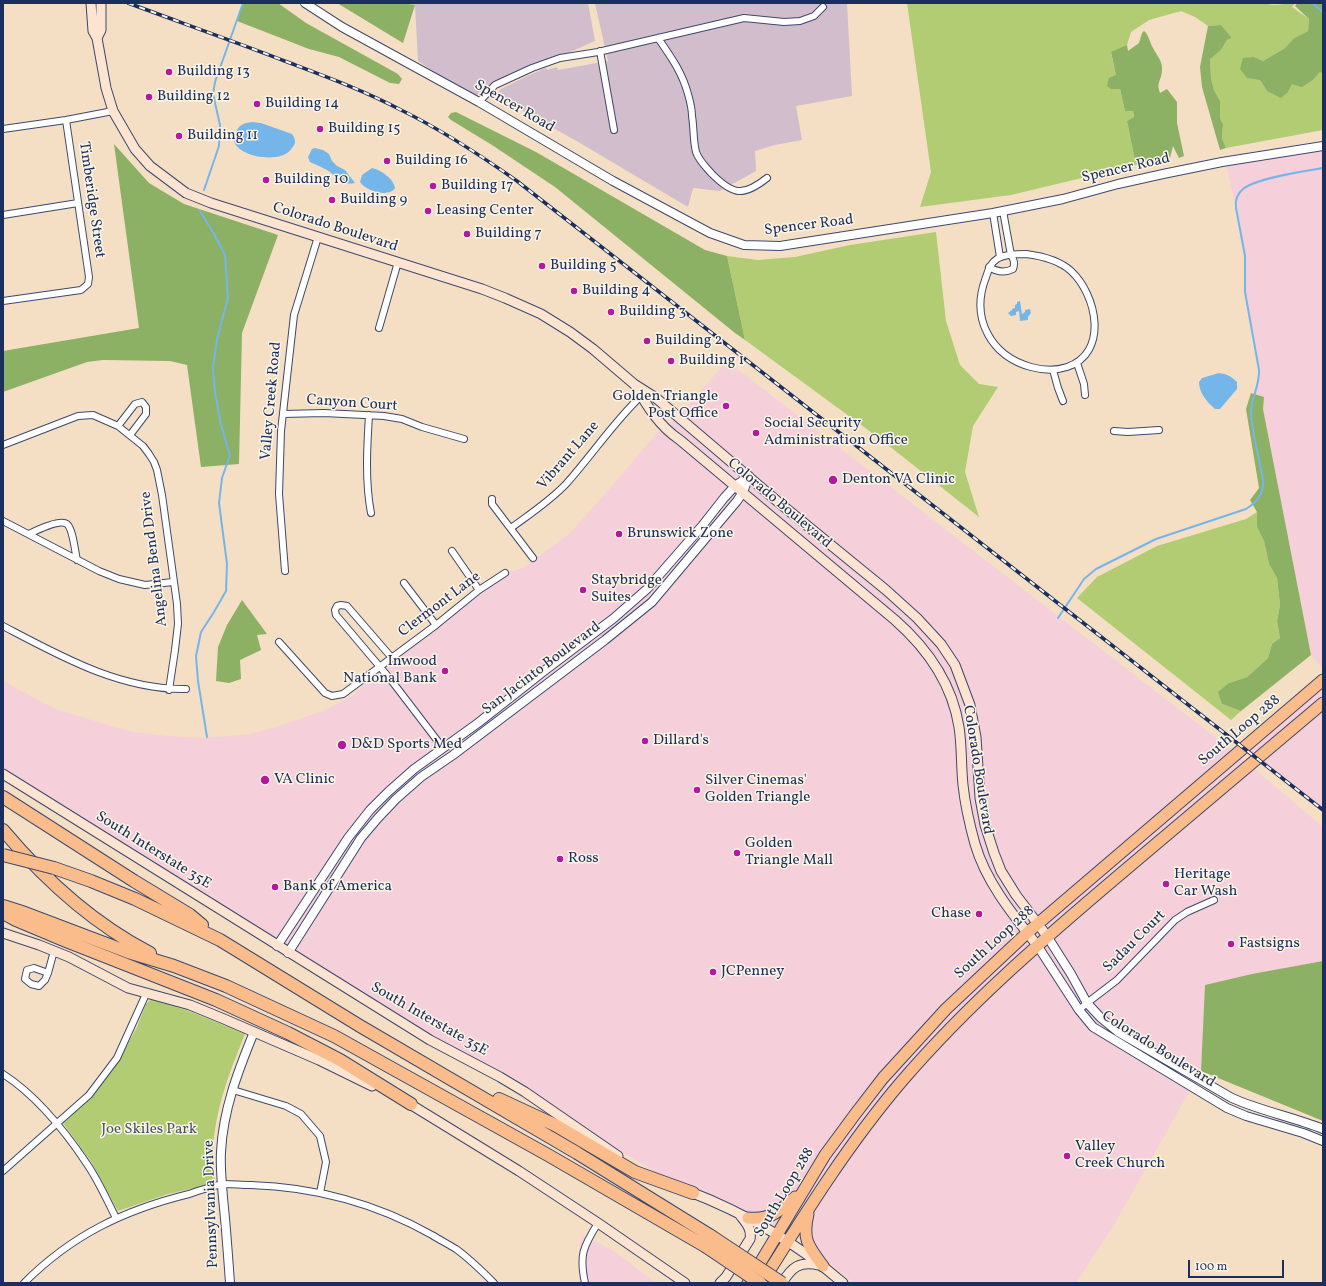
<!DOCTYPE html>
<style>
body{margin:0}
#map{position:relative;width:1326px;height:1286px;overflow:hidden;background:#f5dfc4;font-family:Vollkorn,serif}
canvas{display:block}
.frame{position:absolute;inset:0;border:4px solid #1b2f5e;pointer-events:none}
.scale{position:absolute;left:1188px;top:1260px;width:96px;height:18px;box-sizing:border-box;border:2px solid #1b2f5e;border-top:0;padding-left:5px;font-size:12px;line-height:14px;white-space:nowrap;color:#1b2f5e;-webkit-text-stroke:3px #fcf5e5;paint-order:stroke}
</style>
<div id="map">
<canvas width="1326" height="1286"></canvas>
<div class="frame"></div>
<div class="scale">100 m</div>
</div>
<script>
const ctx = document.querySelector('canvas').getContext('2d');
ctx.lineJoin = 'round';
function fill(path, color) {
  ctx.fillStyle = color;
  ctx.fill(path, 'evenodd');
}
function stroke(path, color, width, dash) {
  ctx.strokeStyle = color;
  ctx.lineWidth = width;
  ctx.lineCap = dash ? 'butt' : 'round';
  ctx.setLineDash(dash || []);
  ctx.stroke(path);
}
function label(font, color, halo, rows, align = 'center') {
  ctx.font = font + ' Vollkorn,serif';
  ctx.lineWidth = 3;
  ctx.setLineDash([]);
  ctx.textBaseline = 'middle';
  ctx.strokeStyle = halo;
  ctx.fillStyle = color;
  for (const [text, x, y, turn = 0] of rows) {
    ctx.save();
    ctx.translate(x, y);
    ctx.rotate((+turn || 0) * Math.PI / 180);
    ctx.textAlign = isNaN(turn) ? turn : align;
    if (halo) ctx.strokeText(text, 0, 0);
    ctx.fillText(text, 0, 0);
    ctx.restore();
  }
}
fill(new Path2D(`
 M1323,146V668L1311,655L1263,409L1264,397L1255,394L1259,379V370L1245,292V256L1226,162Z
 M727,361L1232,750L1323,827V961L1252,974L1205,985L1201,1071L1114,1225L1076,1283H854L789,1231L657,1173L594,1135L514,1078L441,1041L3,770V681L55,709L128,731L167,736L203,738L251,734L279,726L323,711L354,695L380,666L505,573L523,568L569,534L613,485L656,434L680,415Z
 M1323,680V810L1243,748Z
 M581,1235L614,1251L656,1283H580L579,1277Z`), '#f5cfd9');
fill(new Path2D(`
 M401,3H588L595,41L495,85L479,102L418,61L415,5Z
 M595,3H847L852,96L796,106L802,140L775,145L755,151L756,171L720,191L693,188L688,207L580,143L498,97L497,93L501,89L527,76L546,68L547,70L557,67L558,70L608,61Z`), '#d1bdcb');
fill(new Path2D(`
 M907,3H1265C1274,7 1285,3 1295,3L1292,7L1309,19L1308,31L1294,38L1285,48L1263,61L1254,57L1260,80L1267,91L1288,92L1292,84L1313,80L1320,72L1323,74V130L1226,148L1222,138L1223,124L1220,118V101L1214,90L1211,78L1210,58L1221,50L1227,40L1232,38L1221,25L1208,26L1195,17L1181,11L1149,20L1131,32L1127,45L1111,53L1116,75L1111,89H1120L1125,111H1133L1134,117L1127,121L1136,165L1011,195L920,207L931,172Z
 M936,232L946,321L960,365L979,384L998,387L973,426L965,472L979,517L879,438L745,340L727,256L758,260L795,257L850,245Z
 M1257,512V527L1264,541L1269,564L1277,578L1280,605L1277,621L1280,638L1272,644L1268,658L1247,677L1229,683L1222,704L1241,711L1231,720L1077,598L1097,577L1157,546L1246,519Z
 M151,999L189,1011L245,1034C230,1071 215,1109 213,1150C213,1160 214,1170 215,1180L208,1185L168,1194L118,1211L92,1163L63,1123L93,1096L119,1060L137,1027L146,1004Z`), '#b1cc72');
fill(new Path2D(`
 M243,3H278L306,23L398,74L402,79L399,84L390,83L339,57L309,49L237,21Z
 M337,3H401L415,5L403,43Z
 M1297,3H1323V74L1320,72L1313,80L1302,87L1292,84L1288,92L1281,98L1267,91L1260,80L1247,78L1240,69L1243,58L1254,57L1263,61L1285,48L1294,38L1308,31L1309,19L1295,6Z
 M1221,25L1232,38L1227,40L1221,50L1210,59L1211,78L1214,90L1220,101V118L1223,124L1222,138L1226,148L1220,150L1202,87L1200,67L1208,26Z
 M1144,31C1149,35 1149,41 1153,48C1157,56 1163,61 1162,71C1161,81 1156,83 1160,93L1167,89L1177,102V123L1184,156L1179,158L1173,146L1170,158L1136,165L1127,121L1134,117L1133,111H1125L1120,89H1111L1107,86L1109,78L1116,75L1111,52L1127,45L1128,51L1139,43L1142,33Z
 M456,112L536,152L705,250L727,256L745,340L735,333L555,187L492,145L451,120L448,117L451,113Z
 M114,144L149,183L184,204L278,235L242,333L239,464L201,467L187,365L170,361L103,360L87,362L3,392V351L139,328Z
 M1251,393L1264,397L1263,409L1311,655L1241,711L1222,704L1218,692L1229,683L1247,677L1268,658L1272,644L1280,638L1277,621L1280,605L1277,578L1269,564L1264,541L1257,527V512L1250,500L1259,488L1246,409Z
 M242,600L267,634L257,635L261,650L240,660L241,679L229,683L216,681L218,647L227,625Z
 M1323,961V1121L1201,1071L1205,985L1252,974Z`), '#8cb064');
fill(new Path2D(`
 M252,122L261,123L292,134C296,140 296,143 292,148C282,165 236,157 234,140C234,139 236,134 236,133C238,125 244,123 252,122Z
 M315,148L323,150L329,154L332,161L337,166L345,170L355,183C339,186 338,177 327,170C322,167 316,165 310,162L308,157L312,149Z
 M372,168C381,170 394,179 395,188C389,198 366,191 360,182L362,175Z
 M1020,301L1022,314L1025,312V310L1030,309L1031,313L1028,317V320L1020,321L1019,311L1016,312V315L1011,316L1008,313L1012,310V309L1015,308V305L1017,304V302Z
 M1219,373C1227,374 1231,376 1237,382V389L1220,409H1215C1207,402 1199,393 1199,382L1202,378Z`), '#75b6ea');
stroke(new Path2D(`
 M1312,3L1323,12
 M204,190L219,146L220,125L213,94L215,82L243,3
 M200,211L214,234L225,255L228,298L217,339L213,369L215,392L221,425L230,455L222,478L219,503L227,564L226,591L214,612L201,632L196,656L198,681L207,737
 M1058,618L1084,579L1096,569L1156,539L1246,509C1257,502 1264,494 1263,481C1260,459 1252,435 1251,413C1251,398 1260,385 1259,370L1245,292V256L1236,208C1235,201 1237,194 1243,189C1256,178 1305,171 1323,168`), '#75b6ea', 2);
const minor = new Path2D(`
 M658,38C671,57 682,72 688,94C690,101 692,109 692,116C694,128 693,140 696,152C699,161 706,167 712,174C733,195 743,197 767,178
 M600,51L614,130
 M479,102L495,85L532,68L560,58L598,52L744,18L784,22L800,21L814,16L823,7
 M3,129L66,120L113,111
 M993,213L1000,257
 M3,215L78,203
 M1026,254C1042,256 1059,260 1071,271C1097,295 1109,353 1067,367C1055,371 1042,370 1031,367C991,356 971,319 985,280C988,272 989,264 997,259C1004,254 1017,254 1026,254Z
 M989,267C997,272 1005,273 1013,269C1015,263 1014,260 1011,255L1003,211
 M3,301L81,290L88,284L89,277L66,120
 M379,328L398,262
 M1077,363L1084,384L1085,395
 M1053,370L1058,388L1063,401
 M283,414L324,413L384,416L402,419L422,427L464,439
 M369,415C367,448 365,481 371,513
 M118,426L135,404L142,402L146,407V414L130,435
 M1114,431L1128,432L1159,430
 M3,445L78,416L93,415L118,426L143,446L149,454L154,462L157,470L162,495L177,604L178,624L175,650L169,690
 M492,499V504L533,558
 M3,521L99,571L119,579L145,585L173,582
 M511,528C530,514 550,501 566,484C592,455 613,423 641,396
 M29,534C37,530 60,519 67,524C73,529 75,552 77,560
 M452,551L479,590
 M285,571L279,494L281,431L294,315L318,237
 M404,583L436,625
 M3,626C60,656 120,690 186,689
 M279,642L325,693L332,696L343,694L436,625L479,590L505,573
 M392,658L347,606L341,605L337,606L335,610L336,615L391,680L443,748
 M34,968L48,973L45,980L39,986L31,984L25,979L27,970Z
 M48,973L54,951
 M1079,1010L1087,1003L1117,980L1175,920L1187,912L1214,900
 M3,1074C37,1096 65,1131 87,1164C98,1180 107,1200 116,1218
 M233,1090L286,1106L301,1114L320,1136L326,1162L320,1193
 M3,1171L89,1095L117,1058L146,994
 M24,1283C72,1235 124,1210 189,1194C198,1191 215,1185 224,1184C233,1184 242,1185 251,1185C314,1187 377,1204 432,1235C440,1240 448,1244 456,1249C470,1259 482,1271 494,1283
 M585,1283C579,1255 583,1247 598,1223`);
const tertiary = new Path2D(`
 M305,3L342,27L479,102L613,181L710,233L744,245L780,246L993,213L1063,199L1118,184L1163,174L1222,162L1323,146
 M1047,936L1071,974L1087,1003L1101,1018L1118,1032L1232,1098C1261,1111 1293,1117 1323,1129
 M1037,945L1079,1010L1093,1027L1227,1108L1246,1116L1303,1133L1323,1141
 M277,946L348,838L370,810L388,792L414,769L478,723L544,671L614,618L647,589L702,526L724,498L735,486L749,476
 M288,953L361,838L378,818L396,799L421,777L453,755L605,640L652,602L737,501L743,492L749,476
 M230,1283C228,1255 226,1226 223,1198C222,1183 220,1167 221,1152C223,1110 238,1071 254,1032`);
const secondary = new Path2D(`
 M91,3L93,31L97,38L106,88L113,111L135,149L150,166L186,193L211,203L482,289L505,298L541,314L570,332L593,349L634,384L656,398L777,501L886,590L917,618L941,644L955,665L970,705L976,737L980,798L985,825L994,853L1001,871L1016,895L1047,936
 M97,38L101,30V3
 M635,385C647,406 659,426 680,440L895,620C928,649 952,683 959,727C962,746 961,766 963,785C965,804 970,826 975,844C986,882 1013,915 1037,945
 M3,774L430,1040L500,1077L525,1092L618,1156
 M3,933L39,945L69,957L128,988L190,1005L224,1019L319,1060L372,1086
 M405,1101L519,1171L598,1223L685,1283
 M688,1191C745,1213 797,1243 843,1283
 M720,1283L726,1277L750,1239C752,1229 746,1223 740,1215
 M782,1283C792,1267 799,1261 819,1265`);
const trunk = new Path2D(`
 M808,1214C802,1239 808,1246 823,1266
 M748,1218C770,1220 779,1212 795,1197
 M763,1281C806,1212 849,1143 902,1081C969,1003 1046,937 1124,871C1190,815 1257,759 1323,703
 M748,1283L825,1155L856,1113L883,1078L946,1009L1027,933L1323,680`);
const motorway = new Path2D(`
 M3,797L134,881L190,915L202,925
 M3,830C45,880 92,923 150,953
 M54,868L91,881L135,899L220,940L360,1026L577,1153L711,1236
 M3,906L25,913L128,952L174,966L226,986L334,1036L548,1155L705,1246
 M3,913L16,920L66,941L216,1000L288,1033L340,1060L411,1104
 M499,1099L555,1125L635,1172L693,1193`);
stroke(minor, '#3c496d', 8);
stroke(tertiary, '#3c496d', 10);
stroke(secondary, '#3c496d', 11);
stroke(trunk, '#3c496d', 13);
stroke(motorway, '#3c496d', 14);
stroke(minor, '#fff', 6);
stroke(tertiary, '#fff', 8);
stroke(secondary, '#fde4d0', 9);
stroke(trunk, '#f9bc8a', 11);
stroke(motorway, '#f9bc8a', 12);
const rail = new Path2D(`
 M128,3C182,23 236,42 290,63C327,77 365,91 401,110C442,130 480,155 517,181L1323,810`);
stroke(rail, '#1b2f5e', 3.5);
stroke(rail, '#fcf5e5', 2, [6]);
const motorwayBridge = new Path2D(`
 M3,855L54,868
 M711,1236L782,1283
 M705,1246L760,1283`);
stroke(motorwayBridge, '#3c496d', 14, []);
stroke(motorwayBridge, '#f9bc8a', 12);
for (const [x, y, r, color] of [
 [169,72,4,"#b5179e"],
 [149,97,4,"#b5179e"],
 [257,104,4,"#b5179e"],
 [320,129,4,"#b5179e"],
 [179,136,4,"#b5179e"],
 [387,161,4,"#b5179e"],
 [266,180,4,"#b5179e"],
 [433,186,4,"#b5179e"],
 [332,200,4,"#b5179e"],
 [428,211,4,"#b5179e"],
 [467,234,4,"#b5179e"],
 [542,266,4,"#b5179e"],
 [574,291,4,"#b5179e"],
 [611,312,4,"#b5179e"],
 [647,341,4,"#b5179e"],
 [671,361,4,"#b5179e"],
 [726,406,4,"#b5179e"],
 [756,433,4,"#b5179e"],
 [833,480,5,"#b5179e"],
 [619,534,4,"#b5179e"],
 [583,590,4,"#b5179e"],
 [445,671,4,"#b5179e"],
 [645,741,4,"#b5179e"],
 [342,745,5,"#b5179e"],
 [265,780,5,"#b5179e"],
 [697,790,4,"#b5179e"],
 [737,853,4,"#b5179e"],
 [560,859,4,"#b5179e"],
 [1166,884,4,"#b5179e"],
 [275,887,4,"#b5179e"],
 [979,914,4,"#b5179e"],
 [1231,944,4,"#b5179e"],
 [713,972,4,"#b5179e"],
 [1067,1156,4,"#b5179e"]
]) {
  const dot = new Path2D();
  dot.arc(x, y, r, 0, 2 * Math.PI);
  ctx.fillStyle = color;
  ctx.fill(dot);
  stroke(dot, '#fcf5e5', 1.5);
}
label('15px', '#1b2f5e', '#fcf5e5', [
 ["Building 13",177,72],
 ["Building 12",157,97],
 ["Building 14",265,104],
 ["Building 15",328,129],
 ["Building 11",187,136],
 ["Building 16",395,161],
 ["Building 10",274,180],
 ["Building 17",441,186],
 ["Building 9",340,200],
 ["Leasing Center",436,211],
 ["Building 7",475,234],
 ["Building 5",550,266],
 ["Building 4",582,291],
 ["Building 3",619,312],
 ["Building 2",655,341],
 ["Building 1",679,361],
 ["Golden Triangle",718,397,"right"],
 ["Post Office",718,414,"right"],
 ["Social Security",764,424],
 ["Administration Office",764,441],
 ["Denton VA Clinic",842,480],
 ["Brunswick Zone",627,534],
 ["Staybridge",591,581],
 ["Suites",591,598],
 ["Inwood",437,662,"right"],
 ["National Bank",437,679,"right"],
 ["Dillard's",653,741],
 ["D&D Sports Med",351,745],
 ["VA Clinic",274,780],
 ["Silver Cinemas'",705,781],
 ["Golden Triangle",705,798],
 ["Golden",745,844],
 ["Triangle Mall",745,861],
 ["Ross",568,859],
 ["Heritage",1174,875],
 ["Car Wash",1174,892],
 ["Bank of America",283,887],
 ["Chase",971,914,"right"],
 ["Fastsigns",1239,944],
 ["JCPenney",721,972],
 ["Valley",1075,1147],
 ["Creek Church",1075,1164]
], 'left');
label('15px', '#1b2f5e', '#fcf5e5', [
 ["Spencer Road",514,107,30],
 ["Spencer Road",1126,169,-13],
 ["Timberidge Street",91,200,82],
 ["Spencer Road",809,226,-7],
 ["Colorado Boulevard",335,228,18],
 ["Valley Creek Road",272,401,-85],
 ["Canyon Court",352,404,4],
 ["Vibrant Lane",569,456,-49],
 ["Colorado Boulevard",779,504,40],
 ["Angelina Bend Drive",155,559,-97],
 ["Clermont Lane",440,605,-37],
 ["San Jacinto Boulevard",542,669,-37],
 ["South Loop 288",1240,731,-40],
 ["Colorado Boulevard",977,770,81],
 ["South Interstate 35E",153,851,32],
 ["Sadau Court",1135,942,-45],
 ["South Loop 288",995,943,-42],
 ["South Interstate 35E",429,1020,30],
 ["Colorado Boulevard",1158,1050,32],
 ["South Loop 288",785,1193,-59],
 ["Pennsylvania Drive",212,1204,-92]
]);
label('15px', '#405663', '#fcf5e5', [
 ["Joe Skiles Park",149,1130]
]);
</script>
